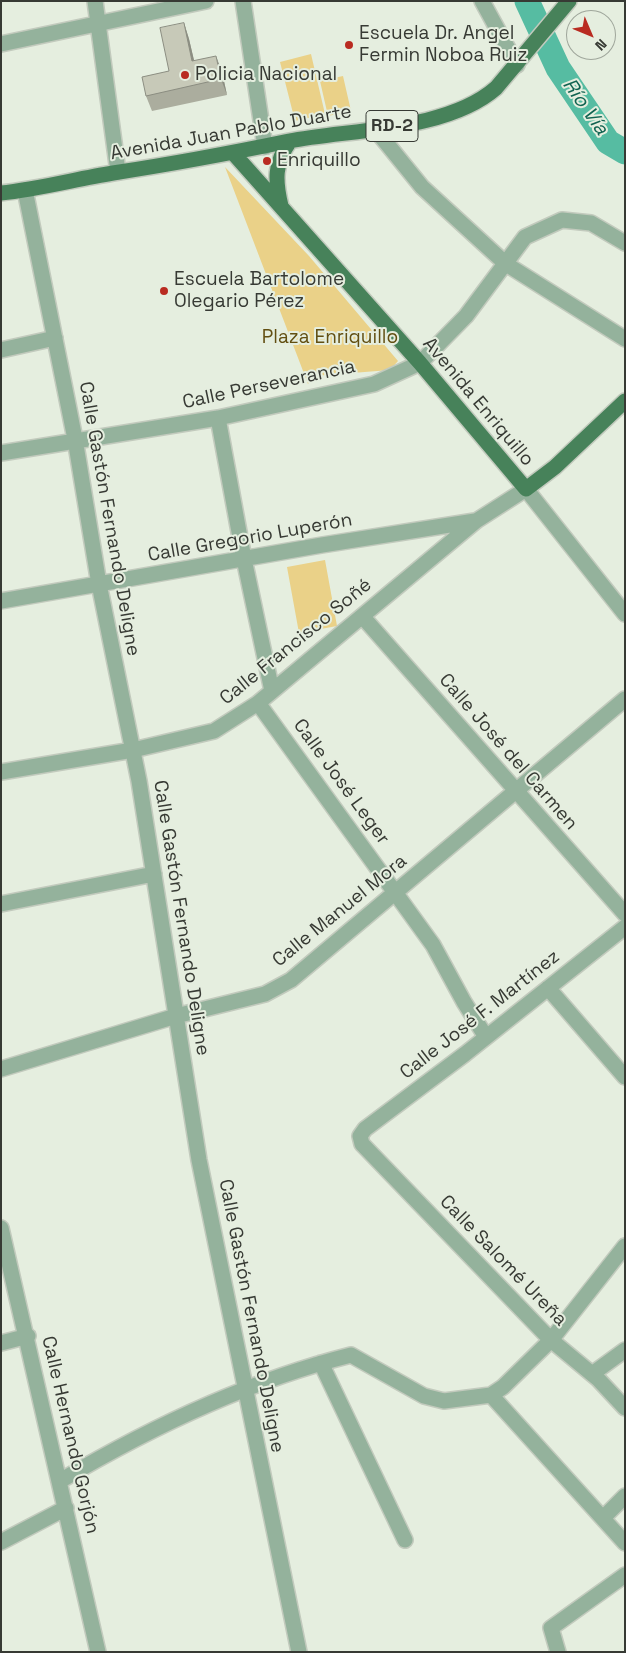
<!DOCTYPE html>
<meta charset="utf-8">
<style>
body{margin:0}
#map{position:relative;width:626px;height:1653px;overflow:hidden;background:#e5eedf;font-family:"Space Grotesk",sans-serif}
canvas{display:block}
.frame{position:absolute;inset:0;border:2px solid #373a34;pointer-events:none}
.north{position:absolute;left:566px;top:10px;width:50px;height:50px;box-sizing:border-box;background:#e5eedf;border:1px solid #9fa69b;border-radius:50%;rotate:135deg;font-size:14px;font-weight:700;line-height:20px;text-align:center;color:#373a34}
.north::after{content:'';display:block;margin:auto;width:18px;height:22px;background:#b92b21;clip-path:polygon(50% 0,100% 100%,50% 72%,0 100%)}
</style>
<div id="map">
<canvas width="626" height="1653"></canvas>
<div class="frame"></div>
<div class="north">N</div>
</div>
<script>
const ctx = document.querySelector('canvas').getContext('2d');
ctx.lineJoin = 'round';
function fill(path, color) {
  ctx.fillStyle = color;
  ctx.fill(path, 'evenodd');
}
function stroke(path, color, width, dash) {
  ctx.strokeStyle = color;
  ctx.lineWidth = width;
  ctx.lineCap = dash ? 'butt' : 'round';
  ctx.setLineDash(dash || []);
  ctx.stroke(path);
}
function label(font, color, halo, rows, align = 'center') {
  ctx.font = font + ' "Space Grotesk",sans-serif';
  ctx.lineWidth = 4;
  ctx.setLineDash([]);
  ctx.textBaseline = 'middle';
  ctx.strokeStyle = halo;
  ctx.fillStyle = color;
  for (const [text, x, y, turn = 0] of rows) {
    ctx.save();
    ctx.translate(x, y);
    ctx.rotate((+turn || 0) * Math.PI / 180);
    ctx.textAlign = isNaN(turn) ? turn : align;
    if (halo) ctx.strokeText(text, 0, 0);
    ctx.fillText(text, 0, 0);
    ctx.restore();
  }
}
fill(new Path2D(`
 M311,54L325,114L295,121L280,62Z
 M343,76L351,111L328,116L320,81Z
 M225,167L309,256L398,361L390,370L314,376L308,384Z
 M325,560L337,626L299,633L287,567Z`), '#ead188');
stroke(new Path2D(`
 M527,1L558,68L608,142L625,152`), '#56bca2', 25);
const minor = new Path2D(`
 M95,1L118,172
 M243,1L265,147
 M482,1L517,65
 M1,44L206,1
 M375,129L422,187L506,264L625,339
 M25,190L75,439L99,584L139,781L199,1160L299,1652
 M1,350L55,338
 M218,418L244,559L272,691
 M1,453L218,418L374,384L420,363L466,316L525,237L562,220L591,223L625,243
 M1,601L322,545L475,521
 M362,616L625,914
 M258,703L433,945L464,1002L486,1037
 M1,772L133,750L214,731L258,703L476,521L526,489L625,614
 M1,904L154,874
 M625,927L465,1054L365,1129L360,1136L362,1144L551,1340L598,1379L625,1408
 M548,988L625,1077
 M1,1069L176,1016L265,994L291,980L625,699
 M1,1228L98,1652
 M1,1343L28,1336
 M321,1363L405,1540
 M592,1374L625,1350
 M491,1395L625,1543
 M60,1481C151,1427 248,1381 351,1355L424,1396L444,1401L491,1395L503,1387L551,1340L625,1246
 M603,1518L625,1496
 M1,1542L66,1508
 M558,1652L551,1628L625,1575`);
const major = new Path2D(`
 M234,154L420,363L526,489L555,467L625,401
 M1,193C39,189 76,179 113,173C172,164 231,153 289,141C351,129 447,131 496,88L569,1
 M281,206C275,181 274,163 290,141`);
stroke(minor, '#c2cabd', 18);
stroke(major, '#c2cabd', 18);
stroke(minor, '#94b29c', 15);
stroke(major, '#47825a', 15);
fill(new Path2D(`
 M184,23L189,39L194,61L222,72L227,95L152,111L146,96L169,71Z`), '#abad9e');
fill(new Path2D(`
 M184,23L189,39L198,77L192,61Z
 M216,56L222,72L227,95L221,79Z`), '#8b8d81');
const building = new Path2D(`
 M184,23L192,61L216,56L221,79L146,96L142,77L169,71L160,28Z`);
fill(building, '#c7c9b8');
stroke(building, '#8b8d81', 1);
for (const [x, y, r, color] of [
 [349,45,5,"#b92b21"],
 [185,75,5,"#b92b21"],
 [267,161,5,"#b92b21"],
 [164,291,5,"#b92b21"]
]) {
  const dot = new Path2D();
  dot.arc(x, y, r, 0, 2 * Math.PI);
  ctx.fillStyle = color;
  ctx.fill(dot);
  stroke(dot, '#e5eedf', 2);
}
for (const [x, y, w] of [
 [392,126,52]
]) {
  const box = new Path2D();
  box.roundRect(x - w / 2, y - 15.5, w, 31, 4);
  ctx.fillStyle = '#e5eedf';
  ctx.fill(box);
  stroke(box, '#373a34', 1);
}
label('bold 18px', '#373a34', null, [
 ["RD-2",392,126]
]);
label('19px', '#373a34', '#e5eedf', [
 ["Escuela Dr. Angel",359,34],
 ["Fermin Noboa Ruiz",359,56],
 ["Policia Nacional",195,75],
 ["Enriquillo",277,161],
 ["Escuela Bartolome",174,280],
 ["Olegario Pérez",174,302]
], 'left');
label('19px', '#373a34', '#e5eedf', [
 ["Avenida Juan Pablo Duarte",231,133,-10],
 ["Calle Perseverancia",269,385,-12],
 ["Avenida Enriquillo",478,402,50],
 ["Calle Gastón Fernando Deligne",109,519,80],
 ["Calle Gregorio Luperón",250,538,-10],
 ["Calle Francisco Soñé",296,642,-39],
 ["Calle José del Carmen",508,752,49],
 ["Calle José Leger",341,782,54],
 ["Calle Manuel Mora",340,911,-39],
 ["Calle Gastón Fernando Deligne",181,918,81],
 ["Calle José F. Martínez",480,1015,-38],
 ["Calle Salomé Ureña",503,1261,46],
 ["Calle Gastón Fernando Deligne",251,1316,79],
 ["Calle Hernando Gorjón",70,1435,77]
]);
label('19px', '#624f12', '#e5eedf', [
 ["Plaza Enriquillo",330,338]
]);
label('italic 20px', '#106351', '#e5eedf', [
 ["Río Vía",585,107,55]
]);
</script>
